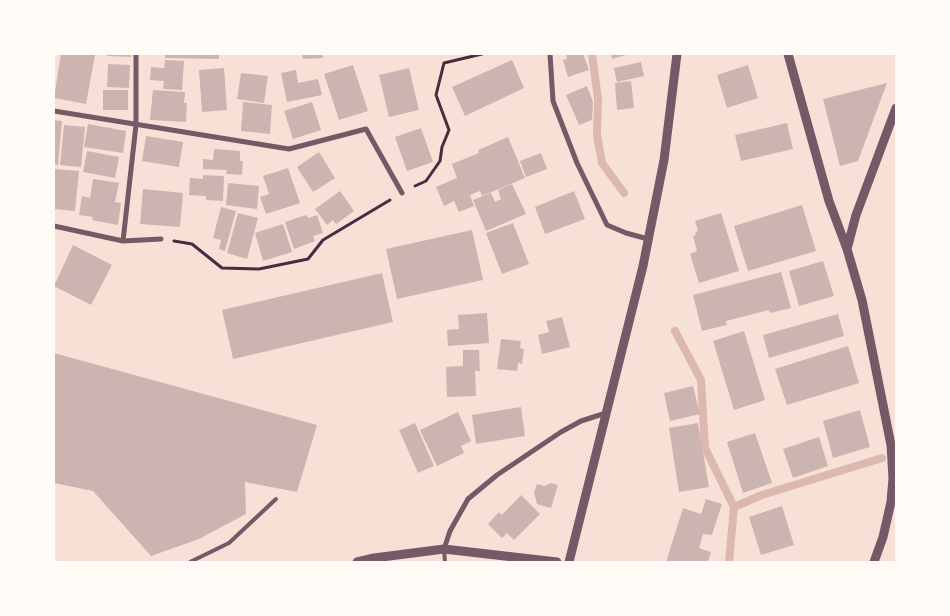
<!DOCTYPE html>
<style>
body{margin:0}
#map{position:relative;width:950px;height:616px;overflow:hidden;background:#f7e1d7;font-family:"Titillium Web",sans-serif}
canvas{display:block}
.frame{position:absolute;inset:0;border:55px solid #fffaf5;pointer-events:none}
</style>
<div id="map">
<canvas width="950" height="616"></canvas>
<div class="frame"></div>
</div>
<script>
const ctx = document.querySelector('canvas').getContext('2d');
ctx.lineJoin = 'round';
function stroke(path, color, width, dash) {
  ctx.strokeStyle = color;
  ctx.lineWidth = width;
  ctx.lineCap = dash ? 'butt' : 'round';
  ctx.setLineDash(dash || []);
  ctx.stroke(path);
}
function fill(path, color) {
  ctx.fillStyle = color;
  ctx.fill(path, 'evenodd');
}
stroke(new Path2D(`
 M592,54L598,99L597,135L602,163L624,193
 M675,331L701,380L705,448L734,507L729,562
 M734,507L762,495L882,458`), '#dcb8b0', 8);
fill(new Path2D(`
 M61,54L95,55L86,104L54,98Z
 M107,54H131V57L107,56Z
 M165,54H219V59L165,58Z
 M302,54H322L323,58L303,59Z
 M566,54H583L589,70L568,77L563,60L567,59Z
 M611,54H630L612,59Z
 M165,60L184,61L182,90L163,89L164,81L150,80L151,67L164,68Z
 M512,60L524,88L465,116L452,87Z
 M641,62L644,76L617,82L614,68Z
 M108,64L130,65L129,88L107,87Z
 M353,65L368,111L339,120L324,74Z
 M748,65L758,98L727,108L717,75Z
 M224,68L227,110L202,112L199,70Z
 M409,68L419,110L389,117L379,75Z
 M296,70L298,83L318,79L322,95L287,102L281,73Z
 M241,73L268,76L264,103L237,99Z
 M631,81L634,108L617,110L615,83Z
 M887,83L858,161L840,166L823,99Z
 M587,86L593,102L592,120L579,125L566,95Z
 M103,90H128V110H103Z
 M153,90L185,92L184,103H187L186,122L150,120Z
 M243,102L272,105L270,134L241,131Z
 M312,102L321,130L293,139L284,111Z
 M54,120L62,121L58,165L54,164Z
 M787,123L793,149L741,161L735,135Z
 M88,124L126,131L123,153L84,147Z
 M64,125L85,127L81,167L60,165Z
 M421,128L433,162L407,171L395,137Z
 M146,136L183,142L179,167L142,161Z
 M508,137L525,178L482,196L480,191L470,195L474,206L459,212L454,201L444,206L436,187L457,178L452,164L479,153L478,150Z
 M214,149L240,151V161H243L242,175L226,174L227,170L203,169V159L213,160Z
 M87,151L119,157L115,178L83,172Z
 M319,152L335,178L313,192L297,167Z
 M541,153L547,169L526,177L520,161Z
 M288,168L300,203L266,214L260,197L269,194L263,176Z
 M54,169L79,171L75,211L54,209Z
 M203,175L224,176L223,201L206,200V196L189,195L190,178L203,179Z
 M93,179L119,183L115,202L121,203L118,225L92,220L93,217L79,215L82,196L90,198Z
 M228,183L259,186L257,209L226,205Z
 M512,184L526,214L486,231L473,200L491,193L495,202L501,199L498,190Z
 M143,189L183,193L180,227L140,224Z
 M340,191L354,211L336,224L333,220L327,225L315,209Z
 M574,191L585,219L545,234L535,207Z
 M802,205L816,251L748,271L734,226Z
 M221,207L236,211L225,251L219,249L221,240L213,238Z
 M238,213L258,218L247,259L227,253Z
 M721,213L739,271L699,283L690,254L697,251L693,236L696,235L695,232L698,231L695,221Z
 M306,215L308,218L317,215L323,233L313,236L315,241L294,249L285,222Z
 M513,223L529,264L502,274L486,233Z
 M283,224L292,252L263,261L255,233Z
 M472,230L483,280L397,299L386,249Z
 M73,245L112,265L91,305L54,286Z
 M823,261L834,296L799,306L789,271Z
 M781,272L791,308L770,313L769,310L726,321L727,325L702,331L693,295Z
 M382,273L393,322L233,359L222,310Z
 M487,313L489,343L448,346L447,330L459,329L458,315Z
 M838,314L844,336L769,358L763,335Z
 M562,317L570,347L542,354L538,335L549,332L546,321Z
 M744,331L765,400L734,410L713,341Z
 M501,339L521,341L520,348L524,349L522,364L518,363L517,371L497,369Z
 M848,346L859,383L787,405L775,369Z
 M463,350H479L480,371H475L476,396L447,397L446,367L463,366Z
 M54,353L317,425L297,492L245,482L246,514L199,539L151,556L93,491L54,483Z
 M693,386L700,414L670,421L664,393Z
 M521,407L525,436L476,444L472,415Z
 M860,410L870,447L833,458L823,421Z
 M458,412L471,441L461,446L464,453L437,466L420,430Z
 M415,423L434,466L418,473L399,430Z
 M698,423L709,487L679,492L669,428Z
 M755,433L772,483L743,493L727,442Z
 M819,437L828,466L793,478L783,449Z
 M551,483L558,485L551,508L537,504L534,493L537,484L544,486Z
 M521,495L540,514L514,540L507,533L502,538L488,524L499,512L502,515Z
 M706,499L722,504L712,535L703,534L699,548L711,552L708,562H666L683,508L701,514Z
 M782,506L794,545L761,555L749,517Z`), '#ccb4b1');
stroke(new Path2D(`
 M415,186L426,181L440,161L442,147L449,130L436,95L444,63L482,54
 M174,241L192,244L222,268L259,269L308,259L323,240L390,200`), '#4a2c40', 3);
stroke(new Path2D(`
 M444,549L445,562
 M190,562L229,543L276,499`), '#755966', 4);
stroke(new Path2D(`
 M550,54L553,101L577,163L607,225L626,233L648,239
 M54,111L289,149L366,129L402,193
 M54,226L123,241L161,239
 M123,241L136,125V54
 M444,549L450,531L468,499L497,475L561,432L581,421L606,413`), '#755966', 5);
stroke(new Path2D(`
 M788,54L829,201L847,249L862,300L891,445L893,478L891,502L883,537L874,562
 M847,249L856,215L896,108
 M357,562L374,558L444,549L557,562
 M569,562L643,266L664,160L677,54`), '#755966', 9);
</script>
